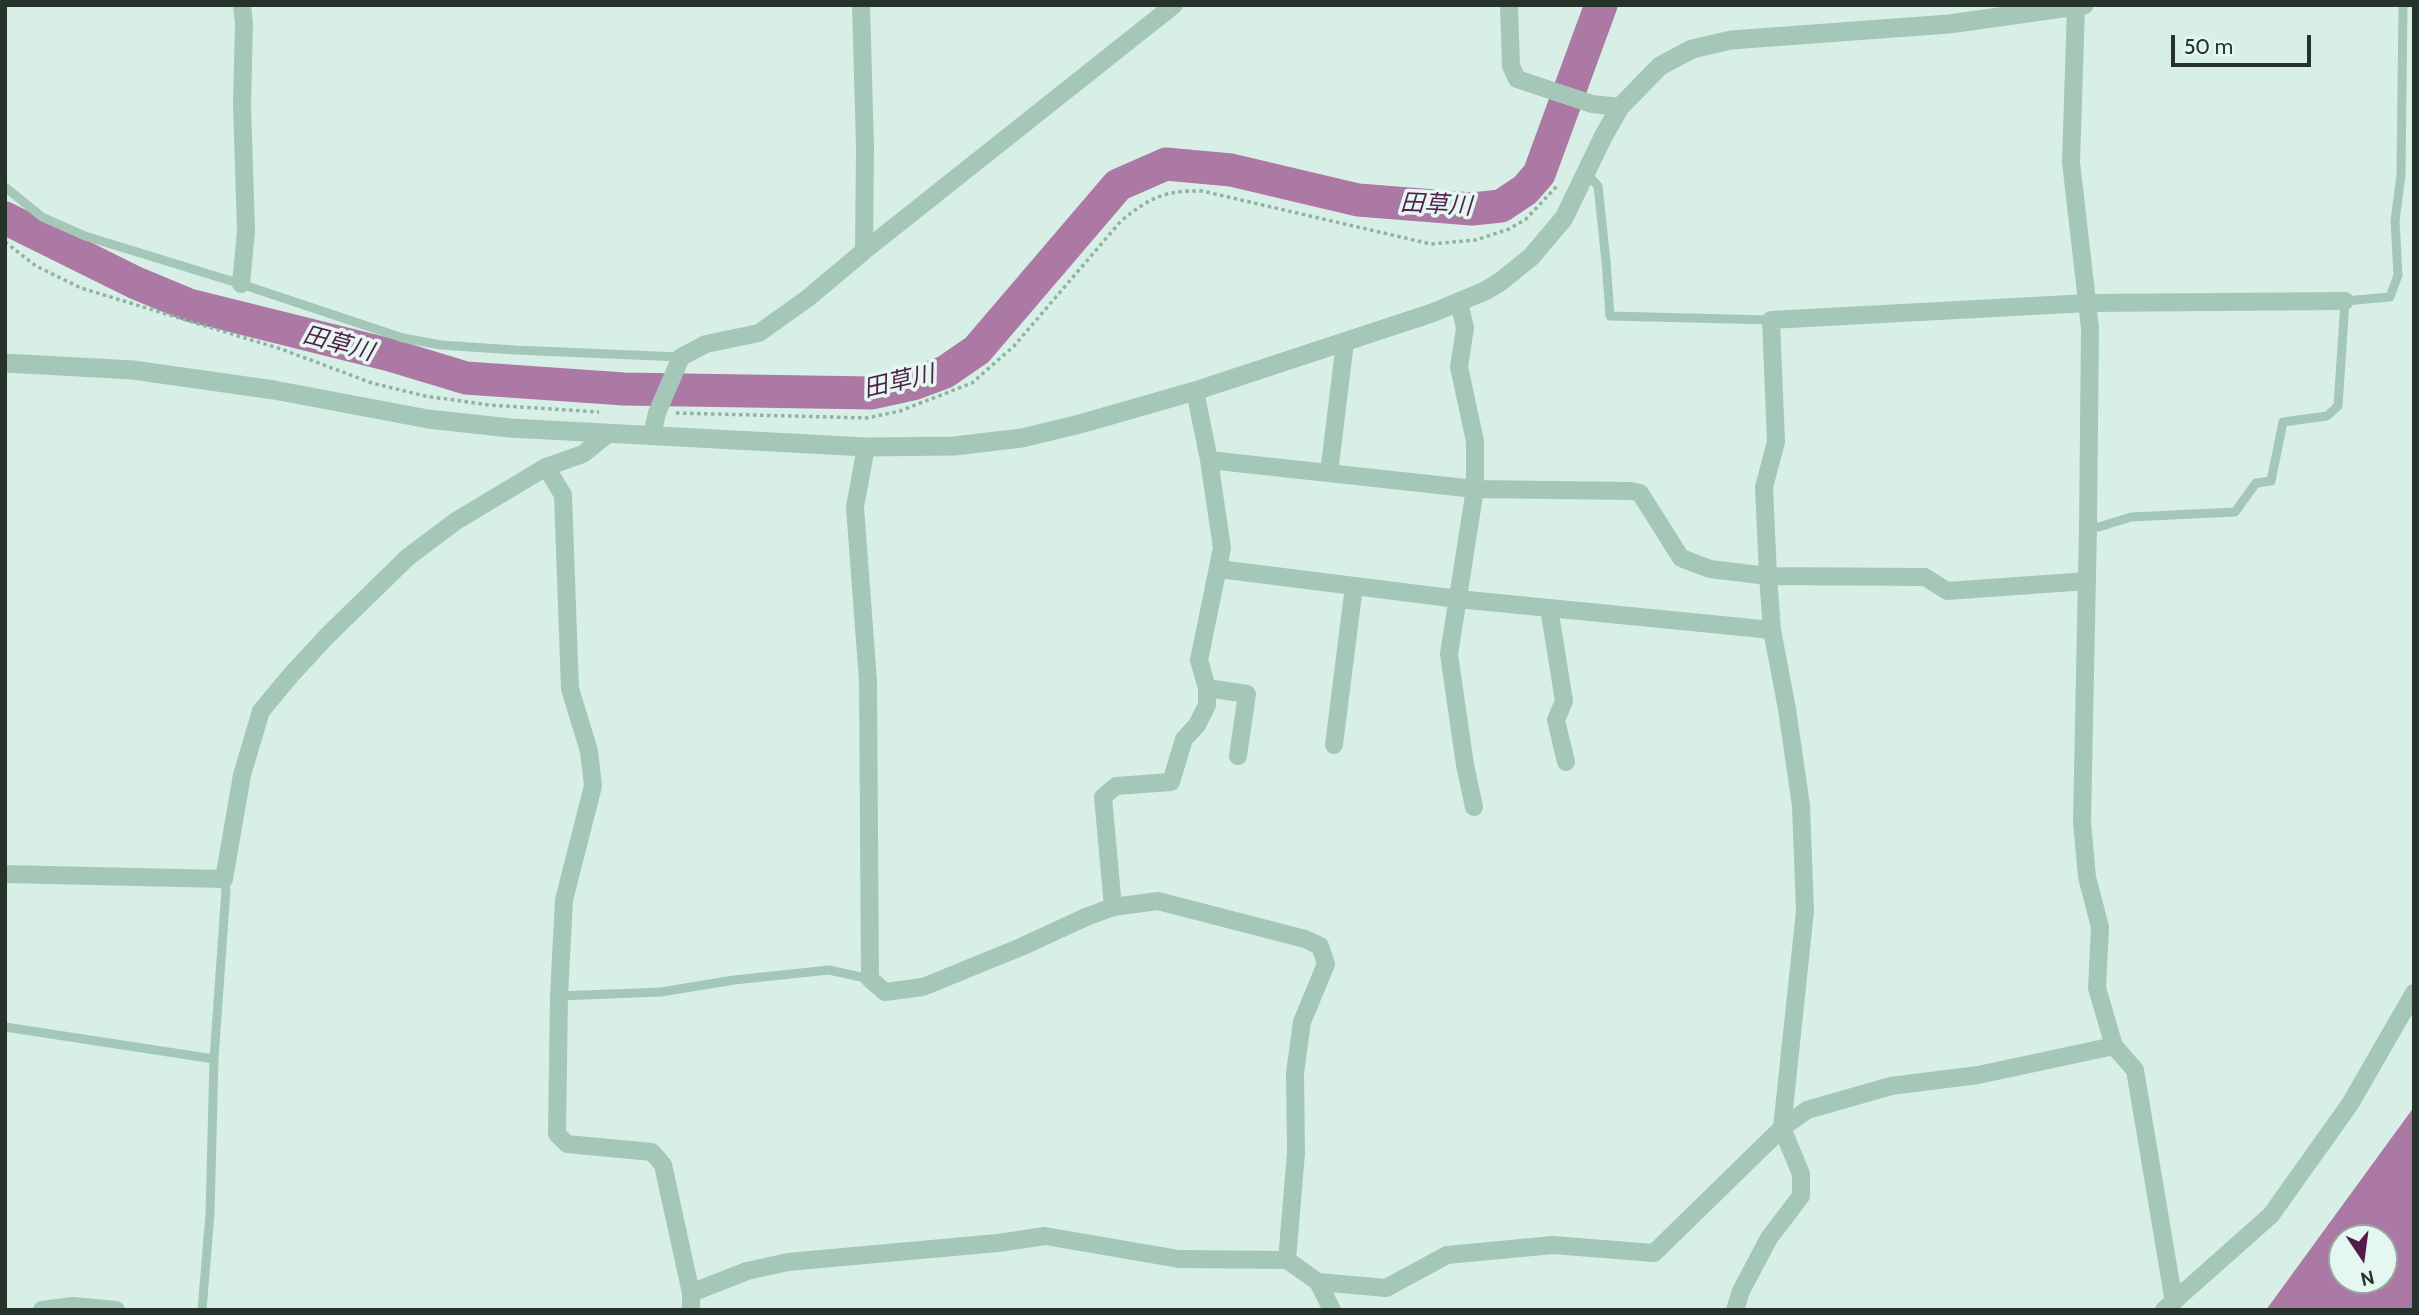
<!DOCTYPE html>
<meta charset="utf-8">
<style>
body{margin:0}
#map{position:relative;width:2419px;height:1315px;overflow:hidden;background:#d8efe7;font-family:Cabin,sans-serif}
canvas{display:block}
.frame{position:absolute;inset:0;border:7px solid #26332b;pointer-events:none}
.north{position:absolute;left:2328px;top:1224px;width:70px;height:70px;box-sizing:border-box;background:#e4f8f1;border:2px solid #98a9a2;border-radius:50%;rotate:167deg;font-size:19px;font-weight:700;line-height:28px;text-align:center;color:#26332b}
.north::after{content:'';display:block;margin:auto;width:24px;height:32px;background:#521e49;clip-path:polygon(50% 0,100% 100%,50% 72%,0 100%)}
.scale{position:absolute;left:2171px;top:35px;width:140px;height:32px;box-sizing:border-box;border:4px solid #26332b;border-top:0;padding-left:9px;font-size:21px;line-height:24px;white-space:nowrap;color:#26332b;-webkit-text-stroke:5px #e4f8f1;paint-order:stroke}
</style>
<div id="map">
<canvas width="2419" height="1315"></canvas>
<div class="frame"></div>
<div class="north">N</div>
<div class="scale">50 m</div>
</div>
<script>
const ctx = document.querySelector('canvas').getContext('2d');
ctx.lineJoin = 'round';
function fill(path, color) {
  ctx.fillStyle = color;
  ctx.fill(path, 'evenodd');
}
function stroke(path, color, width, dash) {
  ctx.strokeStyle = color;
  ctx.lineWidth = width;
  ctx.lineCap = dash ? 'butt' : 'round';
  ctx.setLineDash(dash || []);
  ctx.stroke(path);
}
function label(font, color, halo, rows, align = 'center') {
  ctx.font = font + ' Cabin,"Noto Sans JP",sans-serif';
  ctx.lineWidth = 7;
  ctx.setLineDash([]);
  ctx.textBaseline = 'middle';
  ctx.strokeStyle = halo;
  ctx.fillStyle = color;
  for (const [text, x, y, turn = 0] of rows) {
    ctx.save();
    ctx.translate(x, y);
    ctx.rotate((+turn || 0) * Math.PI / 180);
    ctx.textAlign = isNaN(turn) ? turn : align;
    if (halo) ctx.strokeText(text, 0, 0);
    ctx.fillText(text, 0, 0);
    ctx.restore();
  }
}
fill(new Path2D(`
 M2414,1107V1310H2266ZM2342,1238H2384V1280H2342Z`), '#ab79a4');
stroke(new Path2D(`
 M5,218L136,283L189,305L390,355L466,378L624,389L872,393L913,384L945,372L977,350L1118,185L1166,164L1231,170L1358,200L1472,209L1501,206L1525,190L1539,174L1601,5`), '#ab79a4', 33);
stroke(new Path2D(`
 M5,242L36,266L81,288L281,349L372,383L425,396L489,405L599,412
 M676,413L867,418L900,411L972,383L1014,346L1121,221C1149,198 1165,190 1202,191L1431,244L1476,240L1509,229L1526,219L1558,185`), '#8fb2a2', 3.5, [3.5, 3.5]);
stroke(new Path2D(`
 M1586,173L1598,186L1606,261L1610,316L1771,320
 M5,187L42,217L85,236L241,284L403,338L441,345L515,350L681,357
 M2088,526L2099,527L2131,517L2235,512L2256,483L2271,481L2283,422L2327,416L2338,406L2345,301L2390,297L2398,275L2395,221L2401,175L2403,5
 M559,996L661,992L734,980L829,970L870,979
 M5,1027L214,1059
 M202,1310L210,1214L214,1059L226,890L224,879`), '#a5c7b8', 9);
stroke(new Path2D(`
 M861,5L865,147L864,251
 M1509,5L1511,66L1517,79L1592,104L1620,107
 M2076,6L2071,162L2090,328L2088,526L2082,822L2087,877L2100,927L2097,988L2114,1046L2135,1070L2174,1302
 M241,284L246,231L242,104L244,24L242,5
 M1459,302L1465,328L1459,367L1475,441V489L1449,654L1465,765L1474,807
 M1195,391L1209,460L1222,548L1199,660L1207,688L1247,694L1238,756
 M652,435L657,413L681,357L706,344L759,333L808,298L864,251L1174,5
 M866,447L855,507L868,681L870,979L885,992L923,987L1021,947L1086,917L1113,907L1158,901L1305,939L1320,946L1326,964L1302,1022L1295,1073L1296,1153L1287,1260
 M1209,460L1475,489L1631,491L1640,493L1681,558L1710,569L1768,576L1925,577L1947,591L2087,581
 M546,467L563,495L570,689L589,751L593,786L564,900L559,996L557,1134L567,1144L652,1152L663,1165L691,1293V1310
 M1329,473L1345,342
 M1219,569L1458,599L1772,630
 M1549,608L1564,701L1556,720L1566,762
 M1334,745L1354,586
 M5,874L224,879L242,775L261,711L291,675L327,636L408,557L456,521L546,467L583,454L609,433
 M1113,907L1103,797L1116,786L1171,782L1184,739L1197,725L1207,705V688
 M1318,1282L1332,1310
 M691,1293L747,1271L788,1262L998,1243L1045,1236L1179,1259L1287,1260L1318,1282L1386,1288L1447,1255L1553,1245L1654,1253L1782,1128L1807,1110L1891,1086L1978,1075L2114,1046
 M42,1310L73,1306L116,1310
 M1735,1310L1741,1291L1769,1238L1801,1196V1174L1782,1128L1805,911L1801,806L1787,709L1772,630L1768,576L1764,487L1776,442L1771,320L2088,303L2345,301
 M2164,1310L2271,1215L2350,1104L2414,993`), '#a5c7b8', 18);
stroke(new Path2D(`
 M5,363L133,370L274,390L428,419L510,428L866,447L954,446L1022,438L1080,424L1195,391L1432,313L1485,291L1500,282L1531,257L1564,218L1603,137L1620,107L1660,66L1692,49L1731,40L1949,24L2084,5`), '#a5c7b8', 19);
label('italic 24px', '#521e49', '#e4f8f1', [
 ["田草川",1436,205,3],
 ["田草川",338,344,15],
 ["田草川",899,382,-13]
]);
</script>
